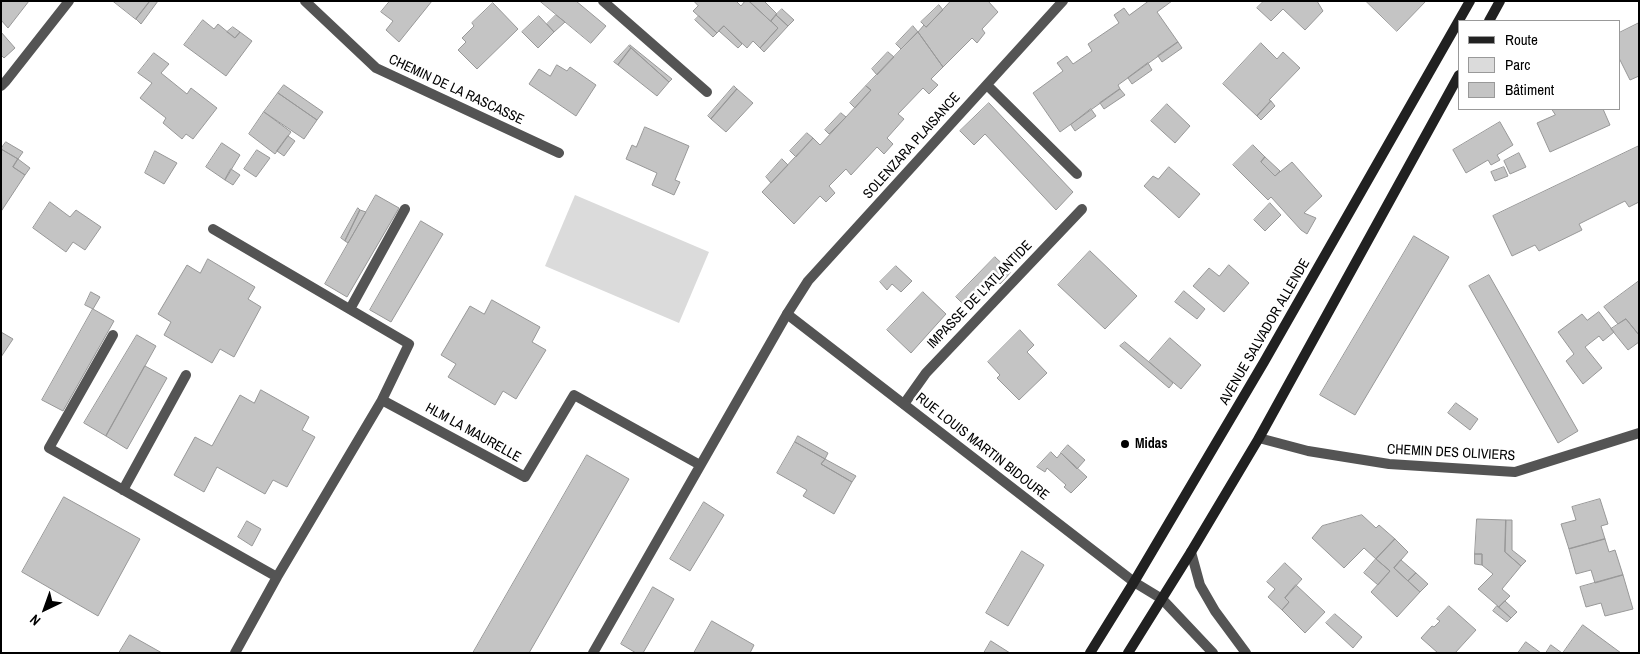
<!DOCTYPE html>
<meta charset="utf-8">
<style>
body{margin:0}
#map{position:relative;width:1640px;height:654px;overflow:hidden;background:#fff;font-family:"Archivo Narrow",sans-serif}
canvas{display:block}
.frame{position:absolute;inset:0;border:2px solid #000;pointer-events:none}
.legend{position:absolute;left:1458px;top:20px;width:162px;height:90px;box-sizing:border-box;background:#fff;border:1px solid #999;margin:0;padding:6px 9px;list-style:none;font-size:15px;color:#000}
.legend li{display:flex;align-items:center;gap:10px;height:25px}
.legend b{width:25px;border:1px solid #999}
.north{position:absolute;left:20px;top:584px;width:50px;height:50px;-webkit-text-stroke:4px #fff;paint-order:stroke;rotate:222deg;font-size:14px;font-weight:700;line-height:20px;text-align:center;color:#000}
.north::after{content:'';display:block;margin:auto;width:18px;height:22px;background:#000;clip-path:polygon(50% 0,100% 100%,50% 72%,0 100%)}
</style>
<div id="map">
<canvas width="1640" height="654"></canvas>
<div class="frame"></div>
<ul class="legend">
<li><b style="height:6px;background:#212121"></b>Route</li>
<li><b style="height:14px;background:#dbdbdb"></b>Parc</li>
<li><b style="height:14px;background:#c4c4c4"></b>Bâtiment</li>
</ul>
<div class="north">N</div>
</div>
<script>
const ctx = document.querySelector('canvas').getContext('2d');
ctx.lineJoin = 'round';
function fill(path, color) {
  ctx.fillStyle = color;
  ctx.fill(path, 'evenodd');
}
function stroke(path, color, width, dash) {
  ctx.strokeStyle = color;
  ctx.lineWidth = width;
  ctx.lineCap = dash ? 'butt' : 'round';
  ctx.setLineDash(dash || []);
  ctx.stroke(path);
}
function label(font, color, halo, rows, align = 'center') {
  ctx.font = font + ' "Archivo Narrow",sans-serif';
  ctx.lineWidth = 5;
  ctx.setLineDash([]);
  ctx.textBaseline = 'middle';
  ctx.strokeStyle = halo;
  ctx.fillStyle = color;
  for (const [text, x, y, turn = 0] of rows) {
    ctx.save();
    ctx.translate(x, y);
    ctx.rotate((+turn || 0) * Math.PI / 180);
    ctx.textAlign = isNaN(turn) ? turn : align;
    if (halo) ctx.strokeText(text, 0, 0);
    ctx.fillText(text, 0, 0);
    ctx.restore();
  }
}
fill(new Path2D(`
 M575,195L709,252L679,323L545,266Z`), '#dbdbdb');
const building = new Path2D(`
 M1,1H29L8,28L1,20Z
 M113,1H150L136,19Z
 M150,1H158L141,24L136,19Z
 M390,1H432L399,42L386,30L393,21L381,12Z
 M540,1H576L606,26L591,43Z
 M694,1H736L741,6L745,1H749L778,28L760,48L753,41L747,48L724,26L717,33L693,11L698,6Z
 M749,1H764L777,14L771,21Z
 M951,1H988L998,12L982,29L985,33L977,43L972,38L943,67L918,32L924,25L926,27Z
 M1149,1H1172L1157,12L1178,42L1118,85L1120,89L1060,132L1033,93L1063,71L1057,63L1067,56L1073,64L1092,51L1088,44L1119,23L1114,15L1124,8L1129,15Z
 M1264,1H1317L1323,11L1305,30L1283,9L1271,21L1257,8Z
 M1366,1H1426L1397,31Z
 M493,3L518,29L477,69L458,50L466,42L462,38L474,26L472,23Z
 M939,5L943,10L926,27L921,22Z
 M782,9L794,20L788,26L776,15Z
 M556,15L565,22L554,32L547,24Z
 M776,15L788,26L764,52L760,48L778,28L771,21Z
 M539,16L554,32L538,48L522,32Z
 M699,16L717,33L713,37L695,20Z
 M203,20L214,29L218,24L235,38L240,32L252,41L226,76L184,45Z
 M1639,23V76L1630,80L1619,58V33Z
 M724,26L742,44L738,48L719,31Z
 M913,26L918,32L901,49L896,44Z
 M233,27L240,32L235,38L227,32Z
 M1,32L15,48L4,58L1,55Z
 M918,32L943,67L931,79L938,85L929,94L923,88L898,114L904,119L887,138L893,144L884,154L877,147L851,175L846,169L829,186L835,193L826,202L820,196L794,224L762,192L813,138L820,145L871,90L866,86Z
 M1178,42L1182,48L1162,62L1158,56Z
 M1261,43L1277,59L1283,52L1300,68L1269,100L1271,101L1257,116L1223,84Z
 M630,45L672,79L669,82L629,46Z
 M629,46L631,48L618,65L614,62Z
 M631,48L669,82L657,96L618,65Z
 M888,52L894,57L877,75L872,69Z
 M154,53L169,64L161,73L187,94L191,88L217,108L193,139L186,134L182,139L163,123L166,118L140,98L152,83L138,73Z
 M1148,63L1152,70L1132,84L1128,78Z
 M557,65L567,71L570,67L596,85L576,116L529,84L539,69L550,76Z
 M284,85L323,112L317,120L278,93Z
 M734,86L737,89L711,119L708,116Z
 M866,86L871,90L855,108L850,103Z
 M737,89L753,103L726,132L711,119Z
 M1120,89L1125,95L1104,109L1100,103Z
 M278,93L317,120L304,139L264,112Z
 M1271,101L1275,106L1261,120L1257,116Z
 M989,103L1073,192L1056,210L985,134L974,145L960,131Z
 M1167,104L1190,126L1175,143L1151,121Z
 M1091,109L1096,116L1075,131L1071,125Z
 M1552,109H1603L1610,125L1550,152L1537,123L1555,115Z
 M264,112L291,132L275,154L249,134Z
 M841,113L846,117L829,134L825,130Z
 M1500,122L1513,145L1497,155L1500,160L1491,165L1488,160L1466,173L1453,150Z
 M645,127L689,146L675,180L680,182L674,195L652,185L657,173L626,159L632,145L636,147Z
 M807,133L813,138L796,157L790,151Z
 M288,136L295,141L284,156L277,151Z
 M6,142L23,152L18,159L1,149Z
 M222,143L240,155L225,180L206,167Z
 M1253,145L1265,157L1261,162L1275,176L1292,162L1322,196L1304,213L1316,218L1307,234L1301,230L1271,197L1268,200L1233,165Z
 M1639,146V202L1629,207L1625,201L1579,224L1582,230L1539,251L1535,245L1512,256L1493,216Z
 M1,149L18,159L13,167L25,175L2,210Z
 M257,150L270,158L256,177L244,169Z
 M155,151L177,163L164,184L145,173Z
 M1519,153L1526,167L1510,174L1504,161Z
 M1265,157L1280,171L1275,176L1261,162Z
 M18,159L30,168L25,175L13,167Z
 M782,159L788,165L771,183L766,177Z
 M1169,167L1200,194L1179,218L1144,186L1153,176L1158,179Z
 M1504,167L1508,176L1495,181L1491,172Z
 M231,169L240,175L233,185L225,180Z
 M376,195L399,208L347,297L325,284Z
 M50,202L70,217L76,210L101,227L85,250L73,242L66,252L33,228Z
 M1270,203L1281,215L1265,231L1254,220Z
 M358,208L360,210L345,241L341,238Z
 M360,210L366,212L348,243L345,241Z
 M421,221L443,234L391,322L370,310Z
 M1414,236L1449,257L1355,415L1320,395Z
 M1090,251L1137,296L1105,329L1058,285Z
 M995,257L1011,272L1000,284L997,280L969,310L956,297Z
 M208,259L255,287L248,299L261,307L234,357L220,349L212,363L164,335L171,322L158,314L187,265L200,273Z
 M1229,265L1249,283L1224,312L1193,286L1209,268L1219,276Z
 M896,266L912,281L901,292L892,284L887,290L880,282Z
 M1489,275L1578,431L1558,443L1469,286Z
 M1639,281V335L1626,319L1618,324L1604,307Z
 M1184,291L1205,309L1197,319L1175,302Z
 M91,292L100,297L93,309L85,305Z
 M923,292L946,314L911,353L887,330Z
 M492,300L540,327L532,342L546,350L516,399L503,391L495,405L448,377L456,364L441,355L470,306L484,314Z
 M93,309L114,321L63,411L42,400Z
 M1599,312L1614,332L1603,341L1599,336L1585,347L1602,368L1583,384L1566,361L1574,354L1558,332L1582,314L1587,320Z
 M1626,319L1639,335V342L1628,350L1611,329Z
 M1020,330L1034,345L1027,352L1047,373L1019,400L997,378L1000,375L988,362Z
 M1,332L13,339L1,357Z
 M137,335L156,346L106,436L84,423Z
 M1170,338L1201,365L1181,389L1149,362Z
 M1125,342L1149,362L1173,383L1169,388L1120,346Z
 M145,366L167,378L127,449L106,436Z
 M261,390L309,417L302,430L315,437L287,487L273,480L265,494L217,467L204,492L174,475L195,437L212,446L240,395L254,403Z
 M1456,403L1478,419L1470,430L1448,413Z
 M798,436L828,453L825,459L856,476L852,482L821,464L825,459L795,442Z
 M795,442L825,459L821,464L852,482L834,514L803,496L807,490L777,473Z
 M1068,445L1085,460L1077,469L1061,453Z
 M1051,452L1057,458L1061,453L1087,477L1071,493L1064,487L1066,485L1047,468L1045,472L1037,467Z
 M587,455L629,479L529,653H473Z
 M64,497L140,539L98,616L22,572Z
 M1600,499L1608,524L1601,526L1605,539L1569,549L1561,524L1576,520L1572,507Z
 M704,502L724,515L690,571L670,559Z
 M1362,515L1376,528L1379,525L1395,539L1376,559L1364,548L1344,568L1312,538L1322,526Z
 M1477,519L1506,520L1505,552L1521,566L1502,589L1510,596L1499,607L1478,589L1493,574L1482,565V554H1475Z
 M1506,520H1512V550L1526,561L1521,566L1505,552Z
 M247,521L261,529L252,546L238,537Z
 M1395,539L1408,552L1394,568L1420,592L1397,617L1371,592L1390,571L1376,559Z
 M1605,539L1609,552L1615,550L1623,575L1595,583L1591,570L1576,574L1569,549Z
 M1022,551L1044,565L1008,626L986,613Z
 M1475,554H1482V565L1475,564Z
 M1376,559L1390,571L1378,585L1364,573Z
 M1401,560L1416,573L1408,581L1394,568Z
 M1285,563L1302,579L1285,598L1289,602L1282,610L1268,597L1275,589L1267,582Z
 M1416,573L1428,584L1420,592L1408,581Z
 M1623,575L1633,609L1605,616L1601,603L1586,607L1580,587Z
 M1296,585L1325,612L1305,633L1282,610L1289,602L1285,598Z
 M653,587L674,599L643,653H636L621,644Z
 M1505,601L1517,612L1511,618L1499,607Z
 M1449,606L1476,630L1455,653H1438L1421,638L1432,626L1434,627L1440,621L1437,619Z
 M1497,606L1511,618L1507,622L1493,611Z
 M1335,614L1362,637L1353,648L1326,623Z
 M712,621L754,645L750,653H694Z
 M1583,625L1621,653H1563Z
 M130,635L162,653H119Z
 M991,641L1010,653H984Z
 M1526,642L1541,653H1518Z
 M1551,645L1562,653H1546Z`);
fill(building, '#c4c4c4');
stroke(building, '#989898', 1);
stroke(new Path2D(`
 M603,1L707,92
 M987,85L1077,174
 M213,229L409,344L382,400L525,477L574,395L700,465
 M350,309L405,209
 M113,335L49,448L277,577L382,400
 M904,404L926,373L1082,209
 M123,490L186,375
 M235,653L277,577
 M593,653L787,314L808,281L1063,1`), '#545454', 10);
stroke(new Path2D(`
 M305,1L376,68L559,153
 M1,86L6,81L69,1
 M787,314L1134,582L1162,599L1213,653
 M1259,438L1308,451L1389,464L1515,472L1639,433
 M1191,552L1200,585L1215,611L1246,653`), '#545454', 10);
stroke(new Path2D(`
 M1489,21L1500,1
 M1090,653L1134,582L1264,362L1470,1
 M1128,653L1191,552L1259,438L1459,75`), '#212121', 10);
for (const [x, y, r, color] of [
 [1125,444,5,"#000"]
]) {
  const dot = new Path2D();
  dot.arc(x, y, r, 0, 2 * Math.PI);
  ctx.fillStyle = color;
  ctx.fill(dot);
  stroke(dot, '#fff', 2);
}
label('14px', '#000', '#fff', [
 ["CHEMIN DE LA RASCASSE",456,90,25],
 ["SOLENZARA PLAISANCE",912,146,-48],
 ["IMPASSE DE L'ATLANTIDE",980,295,-46],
 ["AVENUE SALVADOR ALLENDE",1265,332,-60],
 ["HLM LA MAURELLE",473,433,29],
 ["RUE LOUIS MARTIN BIDOURE",982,447,38],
 ["CHEMIN DES OLIVIERS",1451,453,3]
]);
label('bold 14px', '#000', '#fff', [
 ["Midas",1135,444]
], 'left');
</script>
